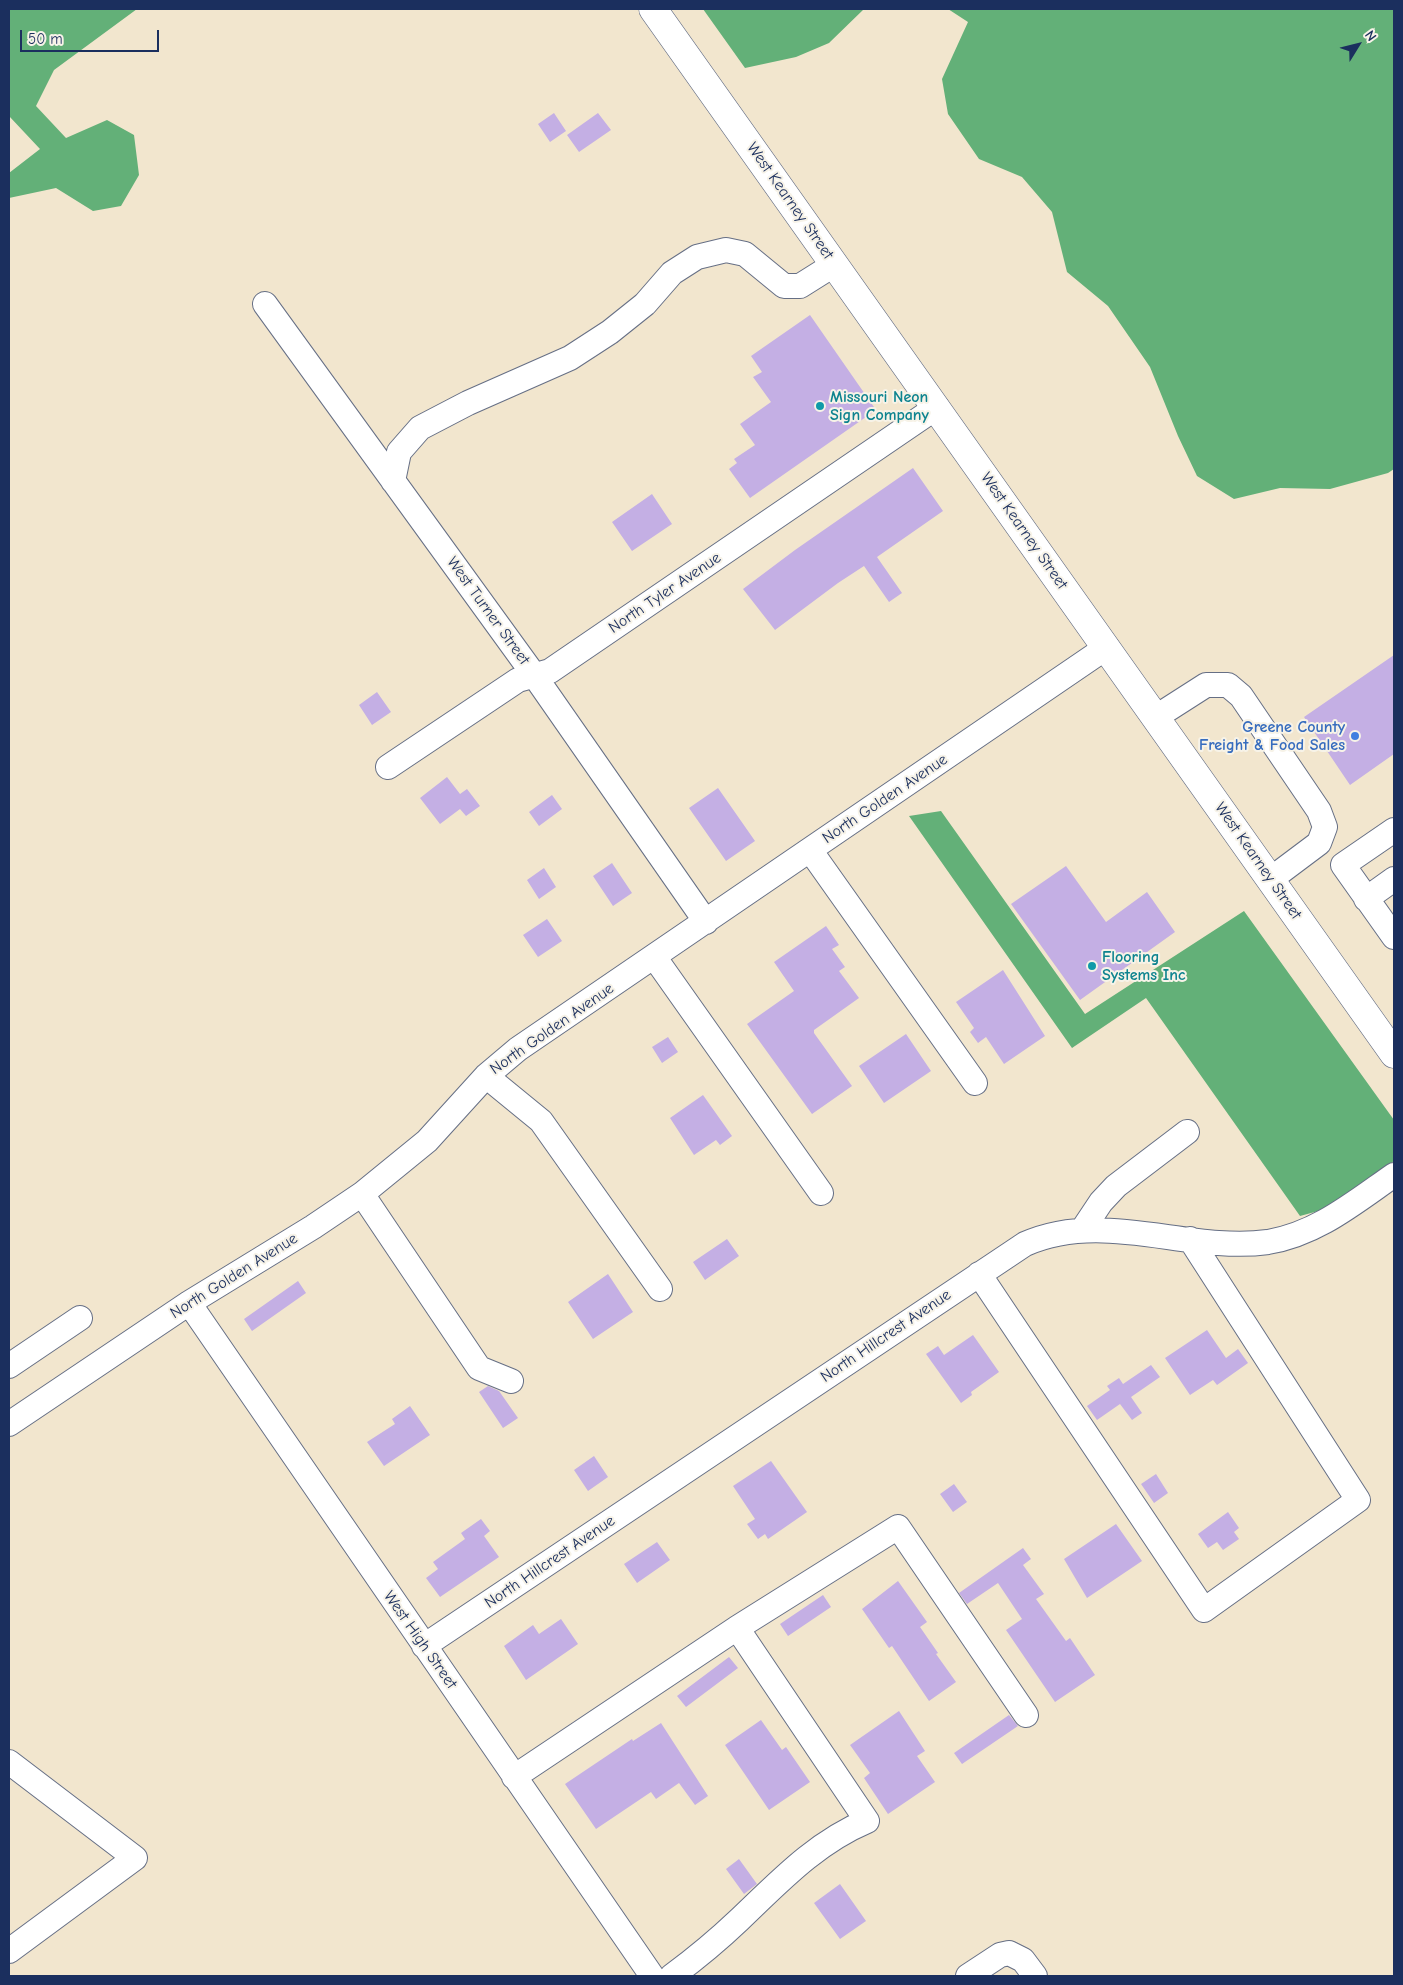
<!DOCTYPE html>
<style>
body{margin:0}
#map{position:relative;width:1403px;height:1985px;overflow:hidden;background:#f2e6ce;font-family:"Comic Neue",sans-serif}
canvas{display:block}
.frame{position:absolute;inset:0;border:10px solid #1b2f5e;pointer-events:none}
.north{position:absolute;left:1333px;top:20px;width:50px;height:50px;-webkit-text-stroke:4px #f7f3e8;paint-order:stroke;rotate:54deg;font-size:14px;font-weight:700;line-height:20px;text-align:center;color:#1b2f5e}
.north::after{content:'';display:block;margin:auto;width:18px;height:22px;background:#1b2f5e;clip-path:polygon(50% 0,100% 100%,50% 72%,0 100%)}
.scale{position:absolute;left:20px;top:30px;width:139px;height:22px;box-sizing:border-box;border:2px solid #1b2f5e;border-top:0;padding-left:6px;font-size:15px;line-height:18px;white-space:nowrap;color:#1b2f5e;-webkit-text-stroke:4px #f7f3e8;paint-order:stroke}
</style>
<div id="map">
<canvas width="1403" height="1985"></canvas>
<div class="frame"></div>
<div class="north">N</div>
<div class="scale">50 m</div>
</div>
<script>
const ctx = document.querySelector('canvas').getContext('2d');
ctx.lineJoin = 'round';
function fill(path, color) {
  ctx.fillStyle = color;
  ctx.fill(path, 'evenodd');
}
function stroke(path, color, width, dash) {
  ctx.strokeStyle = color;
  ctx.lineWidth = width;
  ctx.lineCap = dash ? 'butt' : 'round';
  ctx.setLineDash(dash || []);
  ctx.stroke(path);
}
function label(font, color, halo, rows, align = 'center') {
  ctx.font = font + ' "Comic Neue",sans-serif';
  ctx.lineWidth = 4;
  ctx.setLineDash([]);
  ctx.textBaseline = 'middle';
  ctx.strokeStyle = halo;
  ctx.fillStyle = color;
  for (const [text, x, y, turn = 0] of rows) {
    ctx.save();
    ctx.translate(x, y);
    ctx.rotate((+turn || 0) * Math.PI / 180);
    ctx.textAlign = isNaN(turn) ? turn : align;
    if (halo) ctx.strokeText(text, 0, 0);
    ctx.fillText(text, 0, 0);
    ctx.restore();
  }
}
fill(new Path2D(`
 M9,9H137L54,70L36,106L66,138L107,120L134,135L139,175L121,206L93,211L56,188L9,198V173L40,149L9,116Z
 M703,9H864L829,43L796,57L745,68Z
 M948,9H1394V469L1388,473L1330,489L1280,488L1234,499L1197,476L1178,436L1150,367L1108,306L1067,272L1052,212L1022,177L979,159L948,114L942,79L968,22Z
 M941,811L1085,1014L1244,911L1394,1120V1161L1322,1210L1300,1216L1146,998L1072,1048L909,816Z`), '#63b078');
fill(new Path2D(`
 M554,113L566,131L550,142L538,124Z
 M598,113L611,130L579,152L567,135Z
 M810,315L876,410L750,498L729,469L737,463L734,459L755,445L740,424L771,402L753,377L762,372L751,356Z
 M913,468L943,511L877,557L902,593L889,602L864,566L838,583L775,630L743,589L795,550Z
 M652,494L672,524L632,551L612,522Z
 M1394,655V754L1350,785L1304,717Z
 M377,692L391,712L372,725L359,705Z
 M447,777L460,794L467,789L480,806L466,816L460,809L440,824L420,798Z
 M718,788L755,841L726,861L689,808Z
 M552,795L562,809L539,826L529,812Z
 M612,863L632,893L613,906L593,876Z
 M1066,866L1106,922L1147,892L1175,932L1080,1000L1011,904Z
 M544,868L556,887L539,899L527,880Z
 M547,919L562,941L538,957L523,935Z
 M826,926L839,945L832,949L845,967L839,971L859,998L814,1030V1033L852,1086L812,1114L747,1024L794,991L774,962Z
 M1003,970L1045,1036L1004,1064L986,1037L978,1043L970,1032L974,1028L956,1002Z
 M906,1034L931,1071L884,1103L859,1066Z
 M668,1037L678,1052L662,1063L652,1047Z
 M703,1095L732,1136L720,1145L716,1140L694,1155L670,1118Z
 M727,1239L739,1256L705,1280L693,1262Z
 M608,1274L633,1312L593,1339L568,1302Z
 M298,1281L306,1293L252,1331L244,1319Z
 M1207,1330L1226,1358L1238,1349L1248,1363L1217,1385L1213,1380L1190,1395L1165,1358Z
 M973,1335L999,1372L971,1392L972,1395L961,1403L926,1354L938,1346L944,1355Z
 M1151,1365L1160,1377L1131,1397L1142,1413L1132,1420L1120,1404L1097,1420L1087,1406L1110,1390L1107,1386L1119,1378L1123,1384Z
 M488,1386L499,1391L518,1418L503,1428L479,1392Z
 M410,1406L430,1435L384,1466L367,1442L395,1424L392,1419Z
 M594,1456L608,1477L588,1491L574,1470Z
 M771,1461L807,1512L768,1539L765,1534L758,1539L747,1524L755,1519L733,1486Z
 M1156,1474L1168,1493L1154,1503L1141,1484Z
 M954,1484L967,1502L953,1512L940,1494Z
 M1228,1512L1239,1528L1234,1532L1239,1539L1223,1550L1217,1542L1208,1548L1198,1534Z
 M481,1519L490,1531L484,1536L499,1557L440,1597L426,1578L438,1569L433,1562L465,1539L461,1533Z
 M1116,1524L1142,1561L1087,1598L1064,1559Z
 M657,1542L670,1560L637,1583L624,1564Z
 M1023,1548L1031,1559L1023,1565L1044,1594L1036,1599L1066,1641L1070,1638L1095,1675L1055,1702L1006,1630L1022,1619L998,1583L967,1604L959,1593Z
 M898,1581L927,1622L920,1627L938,1653L936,1654L956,1682L929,1701L892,1646L889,1648L862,1609Z
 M823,1595L831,1607L788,1636L780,1624Z
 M561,1619L578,1644L526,1680L504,1646L533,1625L539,1634Z
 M729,1657L738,1668L686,1707L677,1696Z
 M899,1711L925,1751L917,1756L935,1782L888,1814L864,1778L870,1773L850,1745Z
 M1009,1715L1018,1726L962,1764L954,1753Z
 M761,1720L782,1750L786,1747L810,1782L769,1810L725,1745Z
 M661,1723L708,1796L695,1805L679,1783L656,1799L651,1792L596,1829L565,1784L632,1739L633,1741Z
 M739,1859L757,1884L744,1894L726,1869Z
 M840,1884L866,1921L840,1939L814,1903Z`), '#c4afe4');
const minor = new Path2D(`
 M265,304L534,675L706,922
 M393,481L399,452L420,428L468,403L570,358L610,332L645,304L672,273L697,257L726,250L745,254L784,286H800L835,264
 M1156,717L1206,685H1228L1241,696L1319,811L1325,827L1319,843L1271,879
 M388,767L518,680L550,671L937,407
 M1394,830L1343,865L1394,937
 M810,850L975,1083
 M1366,899L1394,879
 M655,958L821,1193
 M486,1076L541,1121L660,1289
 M362,1194L479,1368L511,1381
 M1083,1229L1101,1202L1116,1186L1187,1132
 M979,1274L1204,1610L1358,1500L1190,1239
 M189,1303L652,1976
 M9,1366L80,1318
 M9,1424L189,1303L313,1227L362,1194L427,1141L486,1076L518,1049L1107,647
 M424,1646L1025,1244C1104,1209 1188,1253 1268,1242C1317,1234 1355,1202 1394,1175
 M9,1762L135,1858L9,1951
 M514,1777L737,1628L898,1527L1026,1715
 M672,1976C695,1959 718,1940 739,1920C779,1882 815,1843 867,1821L737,1628
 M968,1976L1000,1955L1009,1953L1023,1960L1035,1976`);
const major = new Path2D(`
 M653,9L1394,1054`);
stroke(minor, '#666f85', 26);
stroke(major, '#666f85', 29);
stroke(minor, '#fff', 24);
stroke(major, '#fff', 28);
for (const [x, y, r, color] of [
 [820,406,5,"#0f9aa8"],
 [1355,736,5,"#3f7fe0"],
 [1092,966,5,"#0f9aa8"]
]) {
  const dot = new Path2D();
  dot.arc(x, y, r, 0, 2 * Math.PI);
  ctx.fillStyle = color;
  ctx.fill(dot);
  stroke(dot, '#f7f3e8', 2);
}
label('16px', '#1b2f5e', '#f7f3e8', [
 ["West Kearney Street",790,201,55],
 ["West Kearney Street",1024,531,55],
 ["North Tyler Avenue",665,593,-34],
 ["West Turner Street",488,611,54],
 ["North Golden Avenue",885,799,-34],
 ["West Kearney Street",1258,861,55],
 ["North Golden Avenue",552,1029,-35],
 ["North Golden Avenue",234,1276,-32],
 ["North Hillcrest Avenue",886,1336,-34],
 ["North Hillcrest Avenue",550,1562,-34],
 ["West High Street",420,1640,55]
]);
label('bold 16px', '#0d838f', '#f7f3e8', [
 ["Missouri Neon",830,397],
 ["Sign Company",830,415],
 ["Flooring",1102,957],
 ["Systems Inc",1102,975]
], 'left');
label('bold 16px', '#366cbe', '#f7f3e8', [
 ["Greene County",1345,727],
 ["Freight & Food Sales",1345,745]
], 'right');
</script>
